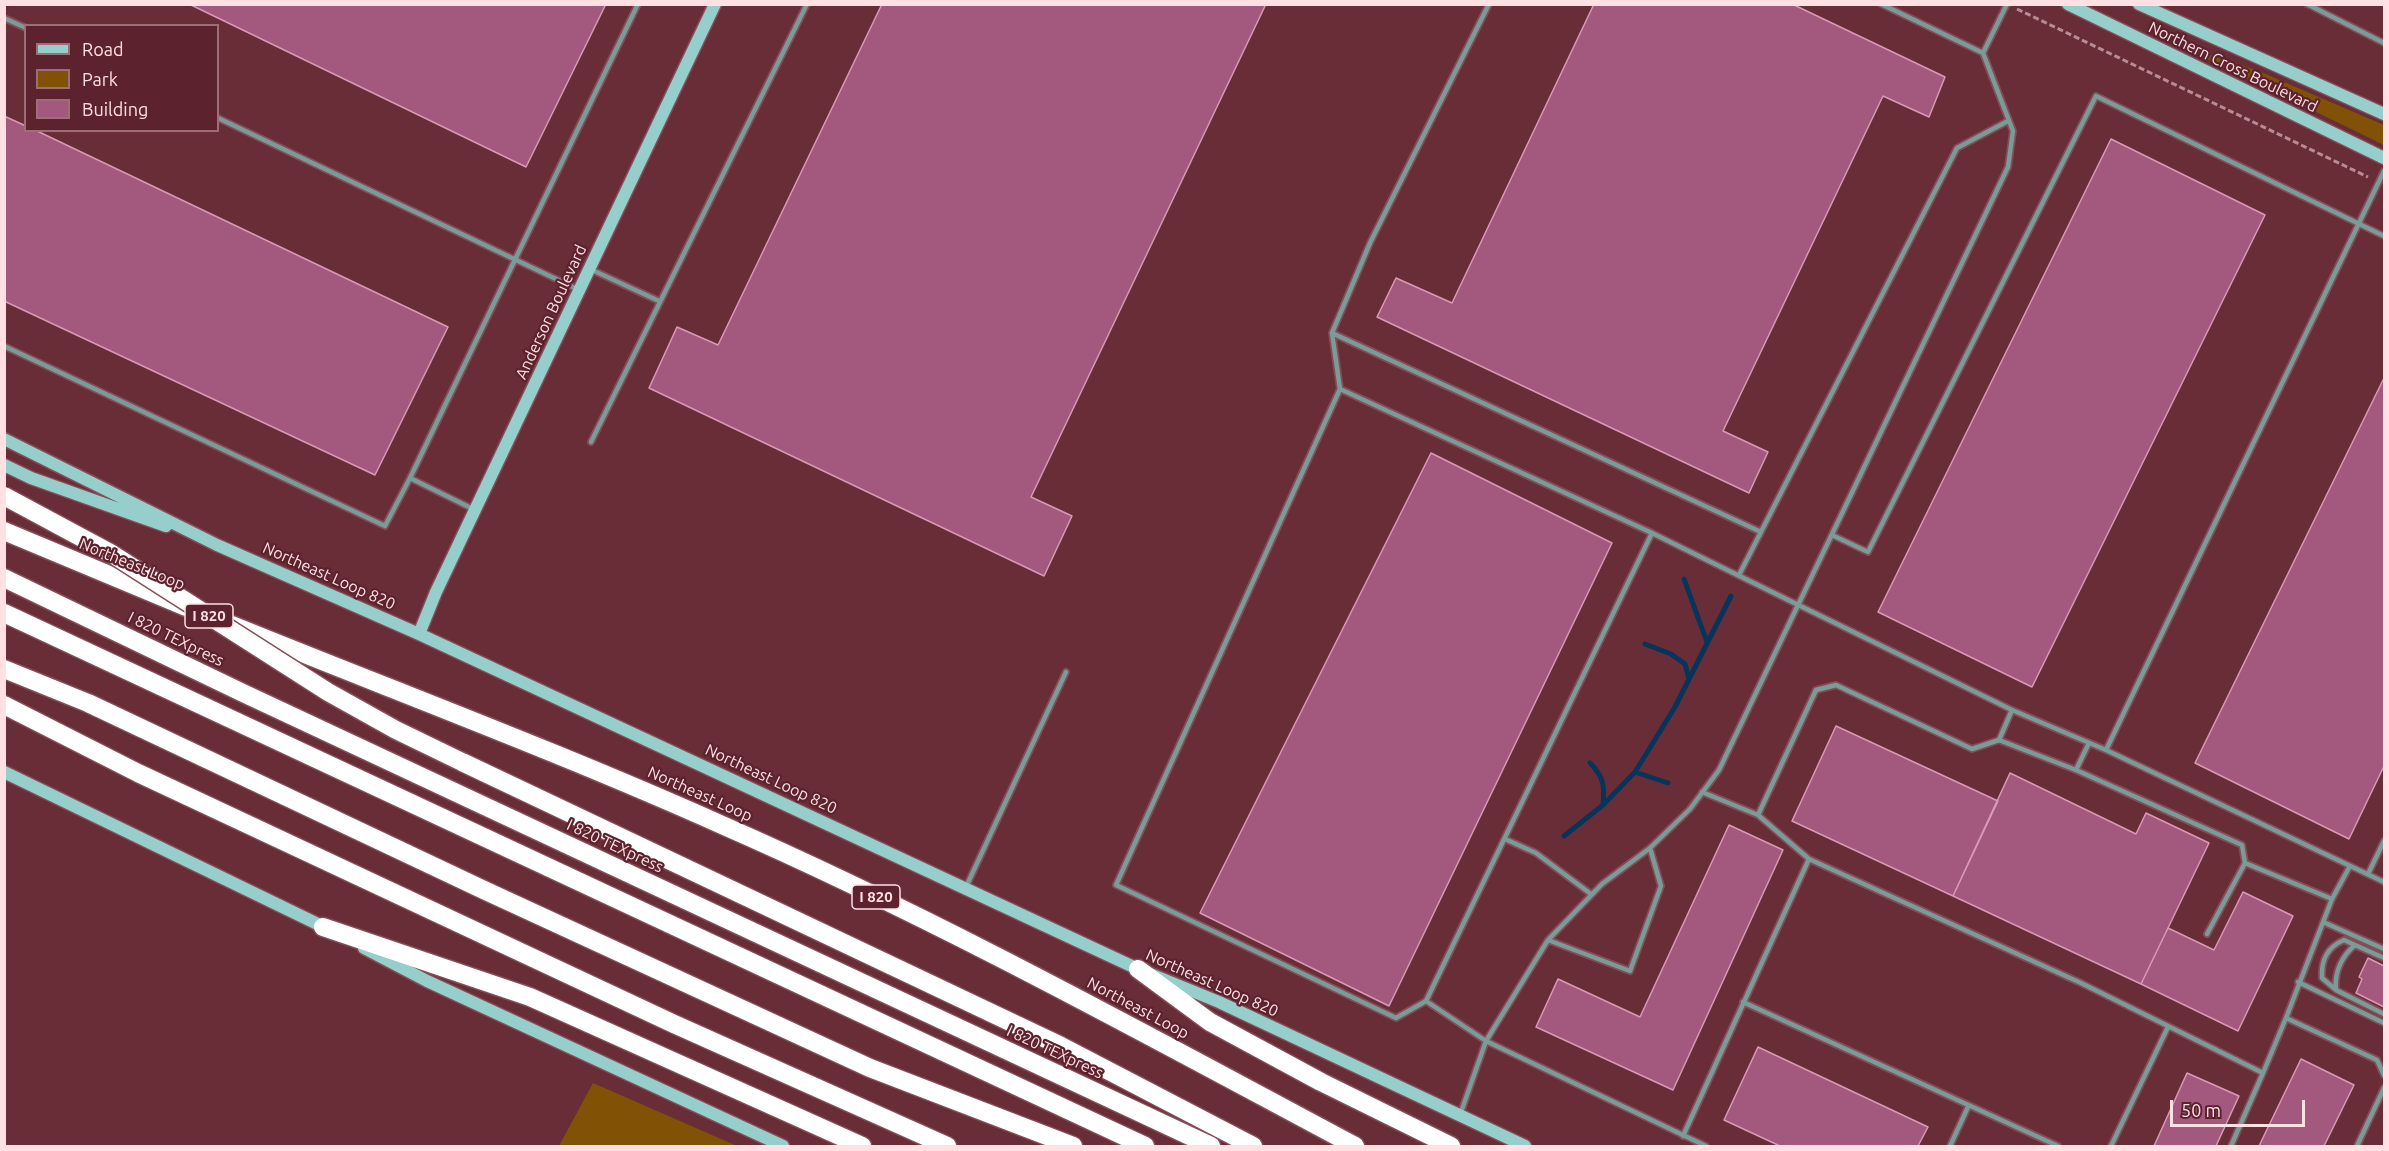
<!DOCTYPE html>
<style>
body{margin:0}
#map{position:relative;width:2389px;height:1151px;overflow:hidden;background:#692d38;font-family:Ubuntu,sans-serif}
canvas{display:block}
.frame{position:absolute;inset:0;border:6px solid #ffe0e3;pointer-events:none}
.legend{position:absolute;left:24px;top:24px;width:195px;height:108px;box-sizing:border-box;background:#5c222e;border:2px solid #9d6e76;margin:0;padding:8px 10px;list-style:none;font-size:18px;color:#ffe0e3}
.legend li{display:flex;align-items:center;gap:12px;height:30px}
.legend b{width:30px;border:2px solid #9d6e76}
.scale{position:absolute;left:2170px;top:1100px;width:135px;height:27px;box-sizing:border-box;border:3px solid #ffe0e3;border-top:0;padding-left:8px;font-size:18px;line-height:21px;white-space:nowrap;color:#ffe0e3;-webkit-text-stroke:4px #5c222e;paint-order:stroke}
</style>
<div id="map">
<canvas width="2389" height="1151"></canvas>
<div class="frame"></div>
<ul class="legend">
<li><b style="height:8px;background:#95ceca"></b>Road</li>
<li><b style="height:16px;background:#815206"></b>Park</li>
<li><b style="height:16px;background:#a2597d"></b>Building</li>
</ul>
<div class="scale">50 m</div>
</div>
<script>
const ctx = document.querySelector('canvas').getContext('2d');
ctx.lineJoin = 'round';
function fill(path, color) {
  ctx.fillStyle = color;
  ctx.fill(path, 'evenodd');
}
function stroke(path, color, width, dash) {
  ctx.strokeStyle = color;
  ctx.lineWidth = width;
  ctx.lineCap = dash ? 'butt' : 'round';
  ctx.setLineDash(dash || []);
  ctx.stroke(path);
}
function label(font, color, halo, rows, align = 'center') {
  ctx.font = font + ' Ubuntu,sans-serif';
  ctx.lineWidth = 4.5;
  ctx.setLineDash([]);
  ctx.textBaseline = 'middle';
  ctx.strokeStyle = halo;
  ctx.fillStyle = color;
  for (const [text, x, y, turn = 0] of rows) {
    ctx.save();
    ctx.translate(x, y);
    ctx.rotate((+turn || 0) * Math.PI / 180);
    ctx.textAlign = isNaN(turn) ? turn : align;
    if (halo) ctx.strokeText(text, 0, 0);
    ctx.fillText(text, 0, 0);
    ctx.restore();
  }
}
fill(new Path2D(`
 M2196,50L2256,70L2384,125V145L2195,53Z
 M593,1083L737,1146H559Z`), '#815206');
stroke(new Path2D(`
 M1684,579L1707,642
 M1645,644L1671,654L1685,664L1689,679
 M1590,763C1603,776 1605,785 1603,804
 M1635,772L1668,783
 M1564,836L1603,805L1635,772L1675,707L1731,596`), '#07345b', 5);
const building = new Path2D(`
 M189,4H606L526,167Z
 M882,4H1266L1031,497L1072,516L1044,576L649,388L677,327L718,345Z
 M1594,4H1792L1945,77L1929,117L1883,96L1723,431L1768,452L1749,493L1377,317L1396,278L1452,303Z
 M4,116L26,126V130H35L448,327L375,475L4,301Z
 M2111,139L2265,215L2032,687L1878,612Z
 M2384,378V766L2349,839L2195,763Z
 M1431,453L1612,543L1389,1006L1200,913Z
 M1836,726L1998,801L1953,896L1792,821Z
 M2010,773L2136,834L2146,813L2209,843L2141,984L1953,896Z
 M1729,825L1783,850L1673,1090L1536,1027L1558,979L1640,1017Z
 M2243,892L2293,916L2238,1031L2141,984L2168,928L2214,950Z
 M2368,958L2384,966V1007L2356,993L2362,979L2359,977Z
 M1758,1047L1928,1127L1918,1146H1780L1724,1120Z
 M2301,1059L2354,1085L2324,1146H2259Z
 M2187,1073L2239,1096L2216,1146H2154Z`);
fill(building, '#a2597d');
stroke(building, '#da99b6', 1.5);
const lane = new Path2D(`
 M1489,4L1370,243L1332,333L1340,389L1652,533L2012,710L2106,750L2384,882
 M1881,4L1983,53
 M2307,4L2384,43
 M4,18L26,28
 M218,118L577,289
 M590,269L659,301
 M1332,333L1761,532
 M4,346L385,526L410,478L473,509
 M1340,389L1116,885L1396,1018L1426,1001
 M591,442L807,4
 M410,478L638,4
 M1652,533L1426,1001L1486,1041L1706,1146
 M1832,535L1868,552L2096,96L2384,236
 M1739,575L1957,148L2008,121
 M1999,740L2076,770L2242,845L2245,863L2332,899
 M2106,750L2384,171
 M2076,770L2089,743
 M1702,792L1758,815L1809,859L2081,983L2263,1073L2286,1018
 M1758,815L1816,690L1836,685L1972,749L1999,740L2012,710
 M1505,839L1536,853L1591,894
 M2350,866L2332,899L2286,1018L2377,1060L2384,1075
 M2368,874L2384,841
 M966,887L1066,672
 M2323,922L2384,949
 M2207,934L2245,863
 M1548,940L1630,971L1661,886L1650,848
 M2384,958L2355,945C2342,956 2334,972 2336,990L2384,1014
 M2298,982L2384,1023
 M2335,989L2322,978C2321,961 2327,947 2344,940L2355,945
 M1743,1002L2058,1146
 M1460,1115L1486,1041L1548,940L1602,884L1650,848L1690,809L1719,770L2008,167L2013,131L1983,53L2007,4
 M1683,1136L1809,859
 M1950,1146L1968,1107
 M2111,1146L2168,1027
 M2231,1146L2263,1073
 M2357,1146L2384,1088`);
const secondary = new Path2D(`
 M2068,4L2384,158
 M2139,4L2384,114
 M4,439L217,545L419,634L1138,969L1219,1002L1525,1146
 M4,465L31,478L166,526
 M419,634L436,592L715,4
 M4,772L330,930
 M364,948L427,981L783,1146`);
const highway = new Path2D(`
 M4,531L186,607
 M4,578L243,693L1211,1146
 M4,613L1145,1146
 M232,625C395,691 561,753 722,825C939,920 1147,1035 1355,1146
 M4,669L88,703L486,891L870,1068L1073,1146
 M4,705L138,773L674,1024L947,1146
 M462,762L1061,1046L1253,1146
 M323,927L530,997L862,1146
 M1138,969L1210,1022L1321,1082L1451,1146`);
stroke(lane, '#844d57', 8);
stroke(secondary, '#844d57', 15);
stroke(highway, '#844d57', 21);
stroke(new Path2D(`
 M2017,9L2368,177`), '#b88c92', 3, [6, 3]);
stroke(lane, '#799c99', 4.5);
stroke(secondary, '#95ceca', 12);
stroke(highway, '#fff', 18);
const highwayBridge = new Path2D(`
 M4,496L112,554L328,692L396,730L462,762`);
stroke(highwayBridge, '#844d57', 21, []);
stroke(highwayBridge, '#fff', 18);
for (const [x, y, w] of [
 [209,616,48],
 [876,897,48]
]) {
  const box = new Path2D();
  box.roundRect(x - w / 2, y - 12, w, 24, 4.5);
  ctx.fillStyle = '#5c222e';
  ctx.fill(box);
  stroke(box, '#ffe0e3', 1.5);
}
label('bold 15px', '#ffe0e3', null, [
 ["I 820",209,616],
 ["I 820",876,897]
]);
label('16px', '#ffe0e3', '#5c222e', [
 ["Northern Cross Boulevard",2233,67,26],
 ["Anderson Boulevard",551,312,-65],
 ["Northeast Loop",132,564,22],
 ["Northeast Loop 820",329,576,24],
 ["I 820 TEXpress",176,639,26],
 ["Northeast Loop 820",771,779,25],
 ["Northeast Loop",700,794,24],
 ["I 820 TEXpress",615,846,25],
 ["Northeast Loop 820",1212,983,24],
 ["Northeast Loop",1138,1008,28],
 ["I 820 TEXpress",1055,1052,25]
]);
</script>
